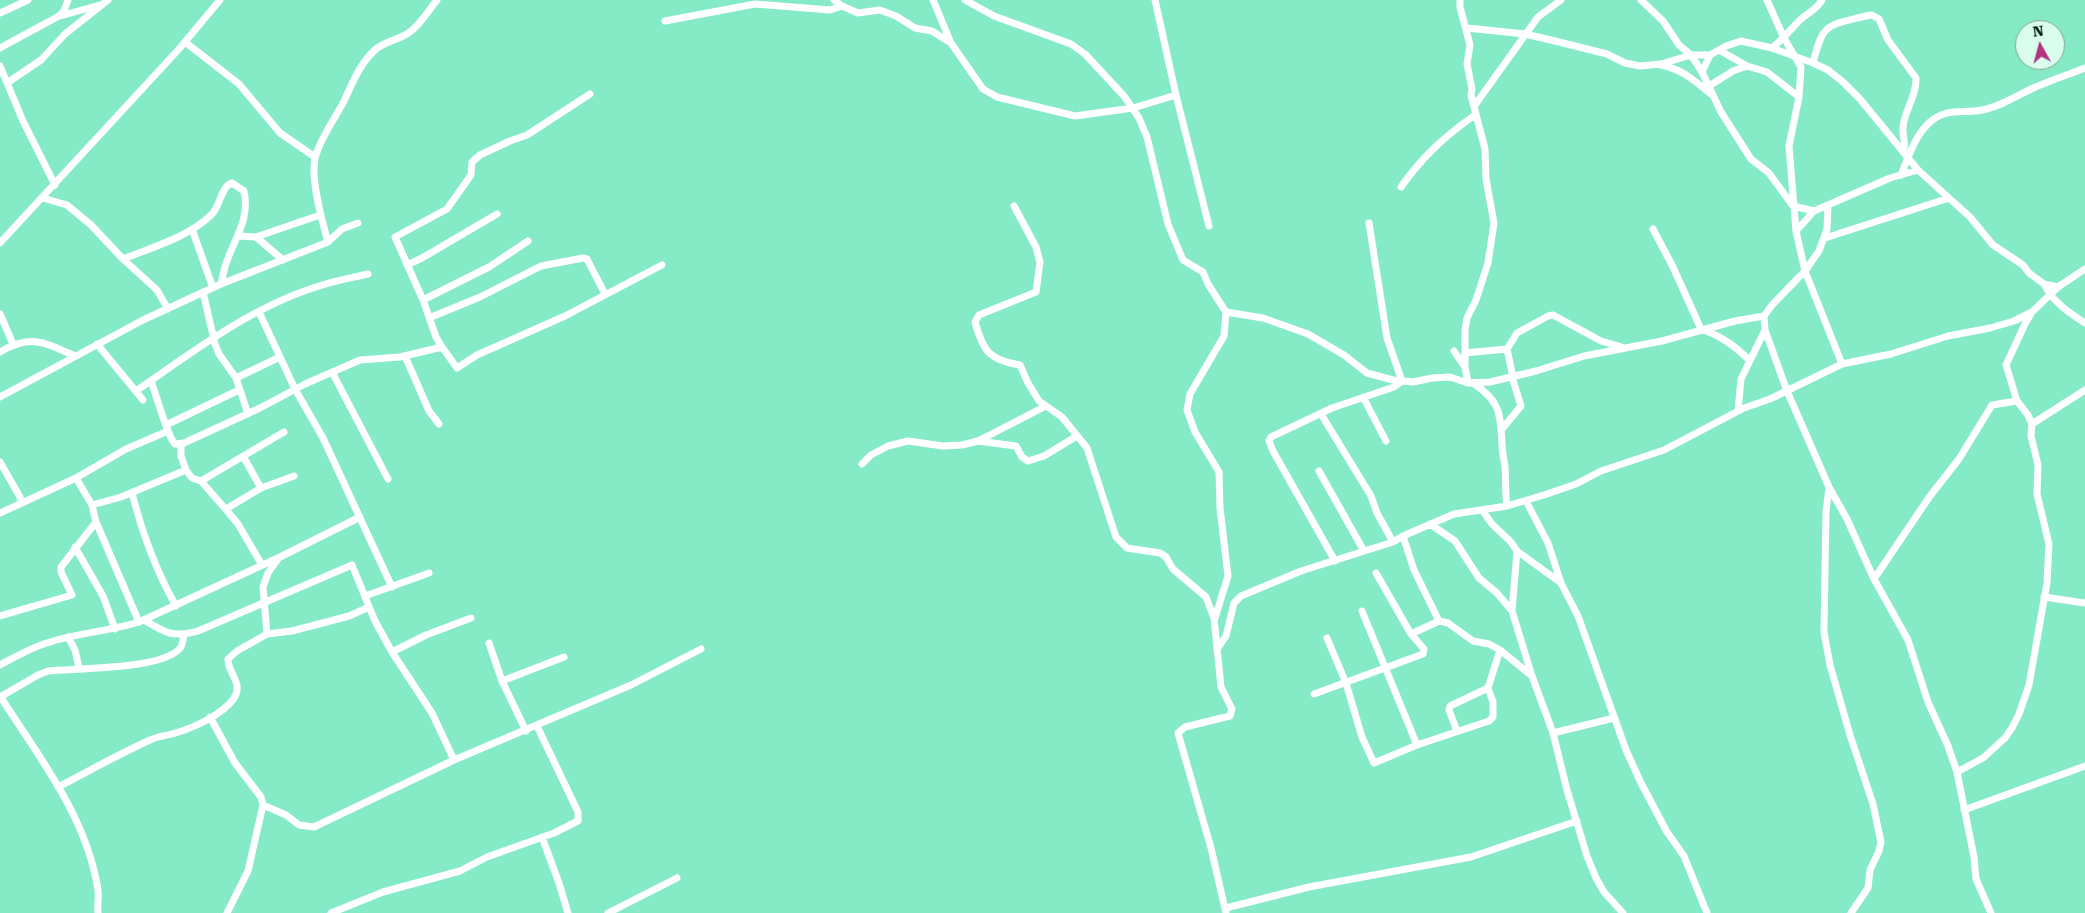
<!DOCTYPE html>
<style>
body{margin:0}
#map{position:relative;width:2085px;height:913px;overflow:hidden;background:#85eac6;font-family:"Roboto Serif",serif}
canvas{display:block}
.north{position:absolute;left:2015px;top:20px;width:50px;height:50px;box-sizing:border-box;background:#d9feee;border:1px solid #82a396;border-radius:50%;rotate:353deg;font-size:14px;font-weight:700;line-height:20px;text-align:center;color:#001a11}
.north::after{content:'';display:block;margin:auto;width:18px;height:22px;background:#b43480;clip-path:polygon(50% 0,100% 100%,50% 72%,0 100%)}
</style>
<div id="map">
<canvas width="2085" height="913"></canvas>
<div class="north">N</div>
</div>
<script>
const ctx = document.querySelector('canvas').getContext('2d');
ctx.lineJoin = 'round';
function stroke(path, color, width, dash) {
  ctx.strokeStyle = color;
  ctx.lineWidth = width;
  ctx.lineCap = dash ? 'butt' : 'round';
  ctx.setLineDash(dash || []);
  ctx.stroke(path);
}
stroke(new Path2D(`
 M834,0L842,6L858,13L880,10L896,16L915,28L932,31L951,43L983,89L997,97L1075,116L1133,108L1176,95
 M933,0L951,43
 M965,0L994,16L1071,44L1085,54L1124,96L1139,118L1147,137L1168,224L1183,260L1203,272L1208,284L1226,312L1263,318L1308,334L1344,355L1367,373L1393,380L1413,382L1432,378L1450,377L1468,383L1490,382L1536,371L1584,356L1662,341L1735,321L1764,316
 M1155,0L1176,95L1209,226
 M1460,0V7L1470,45L1467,64L1472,89L1471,95L1485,149L1486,179L1494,223L1488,263L1476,300L1467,318L1465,330V367L1468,383
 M1641,0L1663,21L1679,45L1691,55L1702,72L1721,112L1751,159L1769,173L1793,206L1814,211
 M1767,0L1784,38L1801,67L1799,97L1789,146L1796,231L1805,271L1842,364
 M0,13L28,0
 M60,16L100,5
 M665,21L755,4L830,10L842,6
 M1467,28L1525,34L1555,41L1607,54L1625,63L1640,66L1661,64L1691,55H1710L1726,46L1741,41L1772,48L1813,63L1828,70L1843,82L1860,99L1918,170L1970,217L1993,245L2023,265L2029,273L2044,284L2058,287
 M185,42L239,84L280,133L315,157
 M0,48L59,16L64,11L68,0
 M1772,48C1783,39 1791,29 1801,19C1808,13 1817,9 1822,0
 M1719,50L1747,66L1767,72L1799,97
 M1813,63C1823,22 1827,26 1866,16L1872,15L1879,19L1888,40L1916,78C1917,96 1903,113 1903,128C1902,136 1907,143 1903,152
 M1661,65C1684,70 1693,80 1711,94
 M0,66L23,121L55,185
 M1702,72L1710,55
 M7,83L41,60L65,34L108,0
 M1709,86L1733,71L1747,66
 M1475,105L1538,17L1561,0
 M1901,175C1908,158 1915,135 1930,122C1947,107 1963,114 1982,110C1999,107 2015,97 2031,89C2049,81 2067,75 2085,68
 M1401,187C1422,157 1445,136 1475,115
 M43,198L67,205L91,225L123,259L157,290L168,309
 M1828,205L1827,229L1819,251L1805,271L1772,305L1764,316L1765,330L1787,391L1829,487L1847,519L1874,579L1908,640L1928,702L1948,746L1957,772L1974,857L1976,879L1991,913
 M1014,206L1036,247L1040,262L1036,292L979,315L975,322C983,351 989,360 1020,365L1028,383L1039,401L1062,417L1087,448L1116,537L1127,548L1160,553L1166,557L1173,569L1206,597L1214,618L1221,687L1232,709L1230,716L1185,727L1178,733L1211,848L1226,913
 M192,229L213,288
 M1653,229L1673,267L1701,329C1721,336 1734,345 1749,360
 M1796,231L1814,211L1890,178L1918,170
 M239,236L256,237L320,215
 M256,237L283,260
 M1825,238L1949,198
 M328,242C322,221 309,175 316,155C322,135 335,119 344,101C353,82 360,63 376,49C385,42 393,41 403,36C417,30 428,11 437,0
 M0,243L179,49L220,0
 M123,259C153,247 189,237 212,214C220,207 221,186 232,183L244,191C250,218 236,236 227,261C224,268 223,276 221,284
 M407,265L422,258L497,214
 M2044,284C2053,302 2068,312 2085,323
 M203,292L215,344L219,354L236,378L248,414
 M423,300L489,267L528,241
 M259,312L295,389L323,438L392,587
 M0,314L13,344
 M429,318L480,297L541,266L583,258L587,259L605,294
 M97,344L143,400
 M442,347L436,337L423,300L395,237L447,209L471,175L472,162L480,155L510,141L527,135L590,94
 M1454,351L1465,367
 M0,352C31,334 44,342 75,356
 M1465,353L1507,349
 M405,356L429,411L439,424
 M332,372L388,479
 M1513,377L1507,349L1517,333L1548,316L1553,315L1601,341L1622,347
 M236,378L280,357
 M151,381C156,394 168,438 175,444L184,443L260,408L305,384L360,360L400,357L442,347L457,368L477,355L565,316L662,265
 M1473,383C1501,402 1500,413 1502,443C1502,451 1504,459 1505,467C1506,480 1505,493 1507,506
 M136,391C192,352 250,308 316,287C333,281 351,278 368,274
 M0,397L143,320L221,284L328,242L342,229L358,223
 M1363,397L1386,441
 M1738,411L1741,379L1765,330
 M1321,414L1371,496L1377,513L1393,542
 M2032,424L2085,390
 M166,425L239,390
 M1502,429L1521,406L1512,377
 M978,441L1044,407
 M181,444V456L186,470L192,478L201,481L228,512L238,524L262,565
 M243,456L261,488
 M0,462L20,497L21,502
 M862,464L871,455L888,446L908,441L943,446L962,445L978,441L1016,446L1022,457L1028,461L1044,456L1077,436
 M1319,471L1364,551
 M76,478L92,505L96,522L139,622
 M201,481L284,432
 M1829,488L1826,511L1824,632L1830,665L1850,735L1873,804L1881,842L1879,851L1870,870L1868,888L1851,913
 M132,493C142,532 156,571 176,606
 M1526,501L1548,543L1561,583L1578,616L1626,750L1641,783L1667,832L1684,856L1707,913
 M92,505L121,497L186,470
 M226,509L261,488L294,476
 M1482,510L1492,524L1511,542L1517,551L1561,583
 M0,513L76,478L126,449L168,431
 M1430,524L1455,541L1479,578L1497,593L1512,611L1532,676L1553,733L1567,790L1587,856L1596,878L1604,892L1623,913
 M1403,536L1414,570L1439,621L1448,623L1473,641L1489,644L1500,650L1532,676
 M75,547L103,596L115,629
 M1335,561L1273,451L1269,441L1271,437L1332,408L1394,387L1402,381L1387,338L1369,223
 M1376,573L1411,634
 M1874,579L1930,496L1959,459L1992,405L2017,401
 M365,596L429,573
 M2044,597L2085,603
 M1362,611L1417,745
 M1512,611L1517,551
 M0,616L72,595L61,572V567L96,522
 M1215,618L1228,576L1220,508L1219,472L1195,432L1187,410L1190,394L1224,336L1226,312
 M144,620C165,633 173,638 198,631L352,565L375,621L392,652L432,713L454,760
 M267,634L263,587L268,573L278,559
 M68,637L75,650L79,668
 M1327,638L1346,683L1362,737L1374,763L1417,745L1489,721L1493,717V702L1488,688L1500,650
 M489,643L502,681L526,731
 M1217,649L1226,636L1234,603L1241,596L1301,571L1393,542L1403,536L1454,514L1507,506L1547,494L1576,484L1601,471L1664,450L1744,408L1770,399L1842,364L1891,354L1948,336L1990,328L2014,321L2032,312L2058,287L2085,269
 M392,652L426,635L471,618
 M0,665C13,658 27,650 41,645C73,633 107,632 139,622L280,557L360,517
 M502,681L564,657
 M1314,694L1423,654L1424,649L1411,634L1439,621
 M0,696C39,757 87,817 98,890C99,898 97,905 98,913
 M0,697L38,675L48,671C76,668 165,670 181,647C183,643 183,639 184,635
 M210,717L235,763L261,797L263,805L248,871L227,913
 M1457,731L1449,710L1450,706L1488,688
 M1553,733L1614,718
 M1957,772L1983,758L2005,738L2012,728L2019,714L2029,685L2047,583L2049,544L2037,494L2038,465L2031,436L2032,424L2028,415L2017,401L2006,365L2025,324L2032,312
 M58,787C89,771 119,754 150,740C157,736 165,736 172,734C191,729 223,715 234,698C244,683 227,672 228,659L237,651L267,634L292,631L349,616L369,607
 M263,805L286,815L299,825L314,827L454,760L631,685L701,649
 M1964,810L2085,766
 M542,837L559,883L568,913
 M1226,908L1309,887L1471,857L1577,821
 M331,913L383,892L460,871L487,857L554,833L578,821V812L537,726
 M608,913L677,878`), '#fff', 7);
</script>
